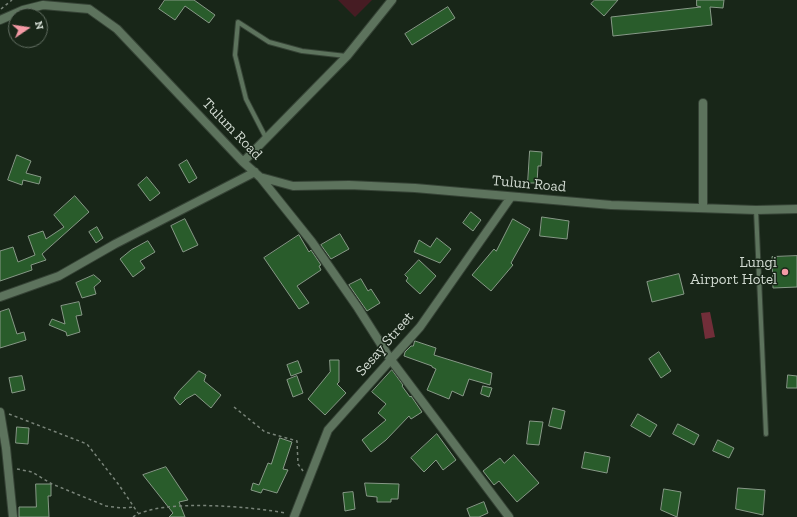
<!DOCTYPE html>
<style>
body{margin:0}
#map{position:relative;width:797px;height:517px;overflow:hidden;background:#182618;font-family:"Zilla Slab",serif}
canvas{display:block}
.north{position:absolute;left:8px;top:8px;width:40px;height:40px;box-sizing:border-box;background:#182618;border:1px solid #626e62;border-radius:50%;rotate:77deg;font-size:11px;font-weight:700;line-height:16px;text-align:center;color:#d1dad1}
.north::after{content:'';display:block;margin:auto;width:14px;height:18px;background:#f49aa5;clip-path:polygon(50% 0,100% 100%,50% 72%,0 100%)}
</style>
<div id="map">
<canvas width="797" height="517"></canvas>
<div class="north">N</div>
</div>
<script>
const ctx = document.querySelector('canvas').getContext('2d');
ctx.lineJoin = 'round';
function fill(path, color) {
  ctx.fillStyle = color;
  ctx.fill(path, 'evenodd');
}
function stroke(path, color, width, dash) {
  ctx.strokeStyle = color;
  ctx.lineWidth = width;
  ctx.lineCap = dash ? 'butt' : 'round';
  ctx.setLineDash(dash || []);
  ctx.stroke(path);
}
function label(font, color, halo, rows, align = 'center') {
  ctx.font = font + ' "Zilla Slab",serif';
  ctx.lineWidth = 3;
  ctx.setLineDash([]);
  ctx.textBaseline = 'middle';
  ctx.strokeStyle = halo;
  ctx.fillStyle = color;
  for (const [text, x, y, turn = 0] of rows) {
    ctx.save();
    ctx.translate(x, y);
    ctx.rotate((+turn || 0) * Math.PI / 180);
    ctx.textAlign = isNaN(turn) ? turn : align;
    if (halo) ctx.strokeText(text, 0, 0);
    ctx.fillText(text, 0, 0);
    ctx.restore();
  }
}
fill(new Path2D(`
 M338,0H372L355,17Z`), '#461c23');
fill(new Path2D(`
 M710,312L715,337L705,339L701,313Z`), '#712e39');
const building = new Path2D(`
 M165,0H194L215,15L209,23L185,6L175,20L159,9Z
 M595,0H618L604,16L591,4Z
 M697,0H724L723,8L710,7L712,25L613,36L611,17L701,7L697,6Z
 M448,7L455,18L412,45L405,34Z
 M530,151L542,152L541,166H538L537,183H528Z
 M17,155L31,161L26,173L41,177L39,184L23,180L22,185L8,180Z
 M187,160L197,178L189,183L179,165Z
 M147,177L160,193L150,201L138,185Z
 M75,196L89,212L42,254L46,260L31,265L32,270L0,281V251L13,247L18,262L35,255L28,236L43,231L46,239L64,227L54,215Z
 M471,212L481,220L473,231L463,223Z
 M542,217L569,221L567,239L540,236Z
 M185,219L198,245L183,252L171,226Z
 M513,219L530,229L511,263L513,265L491,291L472,275L494,249L496,251Z
 M97,227L103,238L96,243L89,232Z
 M340,234L349,249L331,259L321,245Z
 M299,235L309,252L311,250L321,265L319,266L321,270L297,286L309,303L299,309L264,258Z
 M437,238L451,249L440,263L414,252L419,240L430,247Z
 M148,241L155,252L140,261L145,268L133,277L120,259L131,250Z
 M797,256V287L773,288L772,257Z
 M419,260L436,276L420,294L406,281L408,278L405,275Z
 M679,274L684,294L652,302L647,282Z
 M94,275L101,281L94,287L96,294L82,298L76,283Z
 M361,279L368,291L371,289L380,303L367,311L349,285Z
 M79,302L82,315L76,316L80,332L67,336L66,332L49,325L52,319L65,324L61,306Z
 M9,309L17,334L24,332L26,340L0,348V312Z
 M415,341L436,348L434,355L492,373L490,385L469,379L463,396L452,391L449,399L427,390L436,369L432,367V366L404,356L405,352L411,346H413Z
 M659,352L671,371L661,378L649,359Z
 M330,360H339V382L337,384L346,393L325,415L308,399L330,372Z
 M298,361L302,372L291,376L287,365Z
 M392,370L403,385L402,386L410,397L411,396L422,412L411,419L409,416L386,440L371,452L362,440L386,420L378,413L386,404L372,392Z
 M199,371L206,375L204,381L221,395L211,408L195,394L186,399L180,405L174,398L179,391Z
 M788,375L797,376V388H787Z
 M22,376L25,390L12,393L9,378Z
 M297,376L303,393L293,397L287,380Z
 M483,386L492,388L489,397L481,394Z
 M553,408L565,411L561,429L549,426Z
 M638,414L657,425L650,437L631,426Z
 M530,421L543,422L539,445L527,444Z
 M678,424L699,435L694,445L673,434Z
 M17,427L29,428L28,444L16,443Z
 M437,434L456,460L443,470L436,460L424,472L411,458Z
 M280,438L292,442L283,469L288,470L277,493L263,489L261,493L251,490L253,483L259,485L268,463L271,464Z
 M718,440L734,448L729,458L713,451Z
 M585,452L610,457L607,473L582,468Z
 M514,455L539,483L517,502L499,481L494,485L483,471L500,458L504,463Z
 M166,467L188,500L179,502L185,517H169L173,513L143,475Z
 M365,483L399,484L398,499H391V502H377V497L367,496Z
 M36,484H51V496H48L49,517H19V507H36Z
 M738,488L765,490L763,515L736,509Z
 M664,489L681,492L677,517L661,510Z
 M353,492L355,509L345,511L343,493Z
 M484,502L488,513L479,517H470L467,509Z`);
fill(building, '#295c2b');
stroke(building, '#879987', 1);
const service = new Path2D(`
 M266,138L246,99L235,55L238,22L269,42L302,51L346,56
 M756,210L766,434`);
const minor = new Path2D(`
 M0,20L23,10L43,5L89,9L117,29L243,162L260,177L312,242L358,308L391,360L509,517
 M243,162L347,56L392,0
 M260,177L293,186L349,185L415,188L611,205L756,210L797,209
 M703,208V103
 M0,297L59,276L115,244L255,172
 M0,412L6,448L13,517
 M294,517L328,430L420,327L511,197`);
stroke(service, '#364336', 6);
stroke(minor, '#364336', 10);
stroke(new Path2D(`
 M1,9L12,0
 M234,407L265,432L297,441L298,464L303,471
 M9,414L87,444L119,485L138,513
 M17,469L32,472L52,484L106,506L121,508L135,507
 M133,517C160,498 253,507 286,513`), '#798479', 1.5, [3, 3]);
stroke(service, '#5d735d', 4);
stroke(minor, '#5d735d', 8);
for (const [x, y, r, color] of [
 [785,272,4,"#f49aa5"]
]) {
  const dot = new Path2D();
  dot.arc(x, y, r, 0, 2 * Math.PI);
  ctx.fillStyle = color;
  ctx.fill(dot);
  stroke(dot, '#182618', 1.5);
}
label('15px', '#d1dad1', '#182618', [
 ["Tulum Road",232,129,46],
 ["Tulun Road",529,184,5],
 ["Sesay Street",385,344,-49]
]);
label('15px', '#d1dad1', '#182618', [
 ["Lungi",777,263],
 ["Airport Hotel",777,280]
], 'right');
</script>
